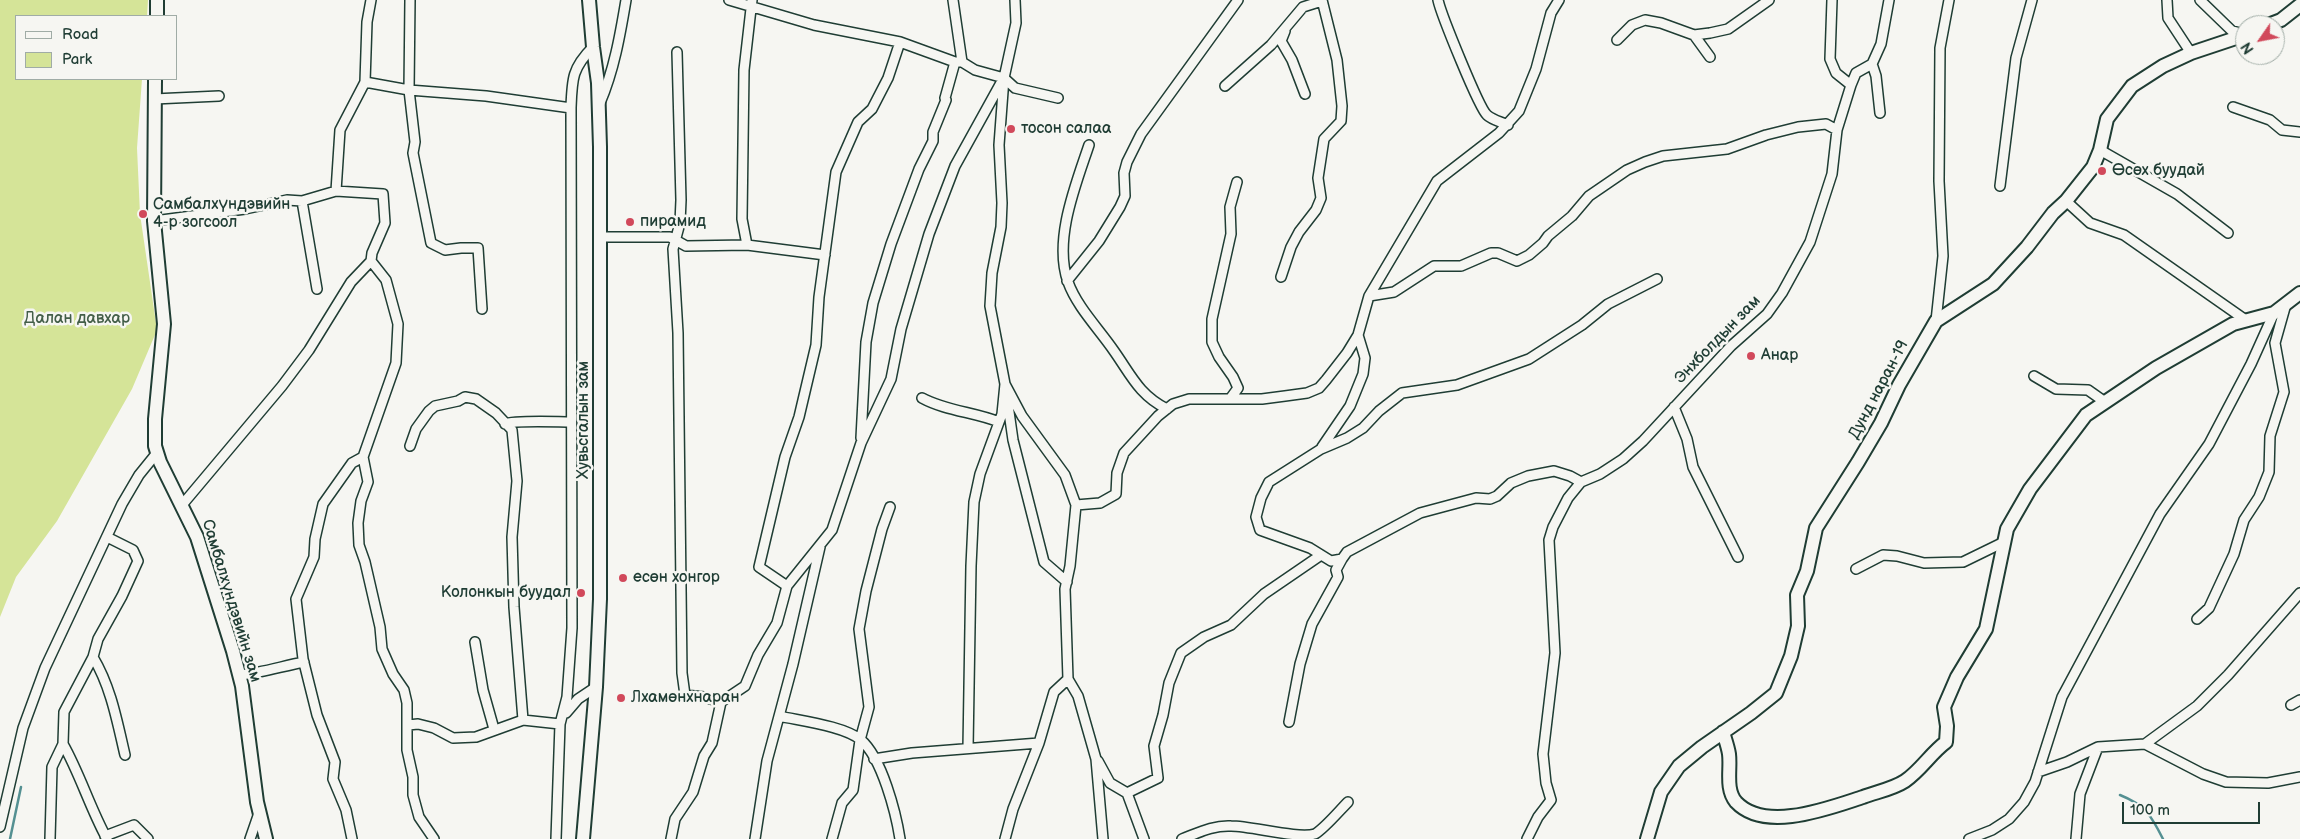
<!DOCTYPE html>
<meta charset="utf-8">
<style>
body{margin:0}
#map{position:relative;width:2300px;height:839px;overflow:hidden;background:#f6f6f2;font-family:"Balsamiq Sans",sans-serif}
canvas{display:block}
.legend{position:absolute;left:15px;top:15px;width:162px;height:65px;box-sizing:border-box;background:#f6f6f2;border:1px solid #a0aca6;margin:0;padding:6px 9px;list-style:none;font-size:15px;color:#1f3d34}
.legend li{display:flex;align-items:center;gap:10px;height:25px}
.legend b{width:25px;border:1px solid #a0aca6}
.north{position:absolute;left:2235px;top:15px;width:50px;height:50px;box-sizing:border-box;background:#f6f6f2;border:1px solid #a0aca6;border-radius:50%;rotate:237deg;font-size:14px;font-weight:700;line-height:20px;text-align:center;color:#1f3d34}
.north::after{content:'';display:block;margin:auto;width:18px;height:22px;background:#d1495b;clip-path:polygon(50% 0,100% 100%,50% 72%,0 100%)}
.scale{position:absolute;left:2122px;top:802px;width:138px;height:22px;box-sizing:border-box;border:2px solid #1f3d34;border-top:0;padding-left:6px;font-size:15px;line-height:18px;white-space:nowrap;color:#1f3d34;-webkit-text-stroke:4px #f6f6f2;paint-order:stroke}
</style>
<div id="map">
<canvas width="2300" height="839"></canvas>
<ul class="legend">
<li><b style="height:6px;background:#f6f6f2"></b>Road</li>
<li><b style="height:14px;background:#d5e498"></b>Park</li>
</ul>
<div class="north">N</div>
<div class="scale">100 m</div>
</div>
<script>
const ctx = document.querySelector('canvas').getContext('2d');
ctx.lineJoin = 'round';
function fill(path, color) {
  ctx.fillStyle = color;
  ctx.fill(path, 'evenodd');
}
function stroke(path, color, width, dash) {
  ctx.strokeStyle = color;
  ctx.lineWidth = width;
  ctx.lineCap = dash ? 'butt' : 'round';
  ctx.setLineDash(dash || []);
  ctx.stroke(path);
}
function label(font, color, halo, rows, align = 'center') {
  ctx.font = font + ' "Balsamiq Sans",sans-serif';
  ctx.lineWidth = 5;
  ctx.setLineDash([]);
  ctx.textBaseline = 'middle';
  ctx.strokeStyle = halo;
  ctx.fillStyle = color;
  for (const [text, x, y, turn = 0] of rows) {
    ctx.save();
    ctx.translate(x, y);
    ctx.rotate((+turn || 0) * Math.PI / 180);
    ctx.textAlign = isNaN(turn) ? turn : align;
    if (halo) ctx.strokeText(text, 0, 0);
    ctx.fillText(text, 0, 0);
    ctx.restore();
  }
}
fill(new Path2D(`
 M0,0H148L147,16H16V79H142L137,148L140,214L157,330L132,389L57,521L16,577L0,617Z`), '#d5e498');
stroke(new Path2D(`
 M2120,795C2145,805 2151,815 2163,839
 M10,839L21,787`), '#549092', 2.5);
const street = new Path2D(`
 M410,0L409,90L415,142L413,153L431,243L445,250L461,248H478L482,309
 M729,0L814,25L900,42L955,62H962L975,70L1004,78L1015,88L1058,98
 M752,0L744,70L742,219L747,245L825,255
 M953,0L962,62
 M1015,0L1016,23L1004,78L999,145L1002,203L1001,227L992,273L990,306L1005,384L1022,416L1065,475L1076,505L1070,566L1065,589L1068,679L1078,696L1096,759L1103,839
 M1438,0C1441,14 1479,108 1487,115C1492,120 1502,122 1508,125
 M1832,0L1830,59L1836,73L1851,85
 M2167,0L2168,18L2191,53
 M2200,0L2232,31L2245,34
 M1285,31L1281,41L1292,60L1305,94
 M1694,35L1710,57
 M1617,40L1632,25L1645,20L1661,23L1694,35L1710,33L1728,29L1769,0
 M677,52L681,200L680,223L673,249L678,333L682,673L685,695L704,697L721,702
 M1872,64L1876,76L1880,113
 M365,82L409,90L486,96L571,108C572,79 572,68 593,47
 M1225,86L1271,45L1303,7L1322,1
 M154,99L219,96
 M600,103C614,70 620,36 626,0
 M2233,107L2270,120L2282,130L2300,132
 M1089,145C1076,184 1053,240 1068,282C1077,307 1099,329 1114,351C1131,375 1139,395 1167,409
 M2100,150L2177,194L2228,233
 M2000,186L2016,58L2032,0
 M336,191L340,130L365,82L367,22L371,0
 M302,201L317,289
 M2066,201L2090,223L2124,235L2247,321
 M154,221L245,209L287,200L302,201L336,191L383,194L385,223L372,253L371,261L351,282L309,350L282,386L182,505
 M599,237H670L686,246L747,245
 M371,261L386,280L398,324L396,363L363,457L368,482L361,501L358,523L359,545L365,562L380,627L382,649L393,674L404,690L407,703V750L413,777V795L419,817L434,839
 M1281,277L1291,247L1299,232L1316,210L1321,198L1318,178L1324,139L1341,121L1342,106L1337,60L1322,0
 M1067,281L1099,241L1120,207L1125,196L1124,173L1127,162L1141,134L1238,0
 M1369,296L1394,292L1434,266H1461L1491,253H1498L1517,261L1529,255L1543,243L1548,236L1572,216L1589,196L1627,170L1645,162L1663,156L1727,149L1766,135L1798,127L1826,124L1837,130
 M1936,321L1943,256L1939,181L1940,48L1949,0
 M2034,376L2056,389L2088,390L2105,402
 M922,398C946,411 974,412 999,422
 M1230,399L1238,388L1233,377L1219,357L1212,342V319L1231,234L1230,207L1237,182
 M1674,407L1687,439L1693,467L1738,557
 M505,424C514,420 557,422 571,422
 M861,438L866,342L873,303L891,244L919,169L933,141V132L946,100L945,98L955,62
 M410,446L416,429L429,411L435,406L458,401L465,397L476,399L496,413L512,430L517,481L512,537L514,607L523,720
 M1322,447L1350,406L1363,374L1365,358L1358,335
 M1581,482L1570,476L1554,471L1528,476L1511,483L1497,496L1490,499L1476,498L1420,513L1347,552L1342,559L1331,561L1310,548L1260,530L1256,517L1261,498L1269,482L1321,449L1347,438L1363,428L1379,411L1402,393L1457,385L1529,359L1582,325L1608,304L1657,279
 M1076,505L1100,503L1116,494L1117,473L1124,453L1158,416L1173,404L1189,399H1262L1285,396L1307,393L1319,388L1326,380L1347,353L1358,335L1369,296L1437,181L1499,133L1519,111L1536,69L1551,13L1559,0
 M1856,569L1883,555L1897,556L1924,563L1963,562L2004,542
 M787,586L759,567L785,457L799,417L816,345L819,297L836,172L858,122L872,109L888,78L900,42
 M2197,619L2209,608L2234,554L2244,520L2259,497L2269,472L2270,436L2284,392L2275,343L2286,304
 M475,642L483,690L494,729
 M93,657C111,687 117,721 125,755
 M240,675C261,673 283,666 304,662
 M2291,705L2300,700
 M566,713L578,699L596,687
 M779,716C801,721 844,726 861,740C882,758 896,813 900,839
 M1289,722L1300,664L1312,624L1338,577L1336,570L1342,559
 M408,725L418,724L434,728L453,738L476,737L523,720L560,724
 M63,744C80,774 90,808 107,839
 M2145,744L2197,706L2228,675L2300,593
 M968,748L971,566L974,502L980,474L1002,414L1005,384L1013,440L1044,562L1067,582
 M874,759L912,753L1039,743
 M1098,761L1110,783L1127,793L1144,839
 M2038,772L2067,762L2098,747L2145,744L2203,774L2226,782L2268,783L2300,777
 M1127,793L1158,778L1154,746L1163,715L1169,683L1181,653L1204,637L1231,625L1264,594L1321,555
 M0,827L23,728L45,668L122,504L139,475L156,454
 M105,836L134,825L148,839
 M50,839L52,767L63,744L64,712L93,657L98,639L122,596L138,561L133,550L107,537
 M250,839L259,813
 M352,839L346,810L333,779L335,762L317,715L303,659L296,599L314,557L315,539L323,504L352,463L363,457
 M556,839L560,724L567,697L572,628L571,108
 M671,839L675,819L693,792L704,756L712,743L721,702L745,686L758,655L777,623L787,586L832,530L861,443L891,379L901,329L929,234L955,166L1002,81
 M755,839L767,761L793,664L820,547
 M832,839L842,803L853,790L860,740L869,707L859,629L866,591L882,529L890,507
 M1005,839L1013,809L1039,743L1054,692L1068,679
 M1182,839C1198,833 1213,825 1231,826C1252,826 1297,839 1315,834C1325,828 1339,811 1348,802
 M1527,839L1538,817L1551,800L1546,783L1543,754L1555,653L1549,540L1553,527L1568,498L1581,482L1600,474L1623,459L1643,441L1731,346L1767,314L1782,293L1810,242L1832,174L1837,130L1851,85L1856,73L1872,64L1881,44L1889,0
 M1969,839L1992,830L2009,819L2024,802L2035,782L2062,697L2160,514L2209,444L2251,364L2274,313
 M2076,839L2080,794L2098,747`);
const secondary = new Path2D(`
 M157,16V0
 M2268,25L2281,20L2300,5
 M155,79L154,221L164,324L155,419V446L160,462L197,537L233,651L242,686L257,802L266,839
 M1723,732C1725,739 1728,747 1729,754C1731,769 1725,789 1736,802C1765,833 1829,808 1863,797C1876,792 1893,789 1905,781C1921,770 1931,753 1946,742L1947,726L1944,707L1957,677L1986,629L2007,529L2030,489L2086,415L2156,368L2233,324L2274,313L2300,293
 M583,839L596,687L600,599V147L598,83L593,47L589,0
 M1647,839L1661,792L1679,766L1702,747L1751,713L1776,693L1791,656L1798,626L1797,595L1807,571L1816,528L1858,462L1881,423L1899,385L1936,321L1993,284L2027,247L2053,213L2066,201L2093,167L2100,150L2107,119L2132,86L2163,66L2191,53L2245,35`);
stroke(street, '#1f3d34', 12);
stroke(secondary, '#1f3d34', 16);
stroke(street, '#f6f6f2', 9);
stroke(secondary, '#f6f6f2', 12);
for (const [x, y, r, color] of [
 [1011,129,5,"#d1495b"],
 [2102,171,5,"#d1495b"],
 [143,214,5,"#d1495b"],
 [630,222,5,"#d1495b"],
 [1751,356,5,"#d1495b"],
 [623,578,5,"#d1495b"],
 [581,593,5,"#d1495b"],
 [621,698,5,"#d1495b"]
]) {
  const dot = new Path2D();
  dot.arc(x, y, r, 0, 2 * Math.PI);
  ctx.fillStyle = color;
  ctx.fill(dot);
  stroke(dot, '#f6f6f2', 2);
}
label('16px', '#1f3d34', '#f6f6f2', [
 ["тосон салаа",1021,129],
 ["Өсөх буудай",2112,171],
 ["Самбалхүндэвийн",153,205],
 ["4-р зогсоол",153,223],
 ["пирамид",640,222],
 ["Анар",1761,356],
 ["есөн хонгор",633,578],
 ["Колонкын буудал",571,593,"right"],
 ["Лхамөнхнаран",631,698]
], 'left');
label('16px', '#435e48', '#f6f6f2', [
 ["Далан давхар",77,319]
]);
label('16px', '#1f3d34', '#f6f6f2', [
 ["Энхболдын зам",1718,340,-46],
 ["Дунд наран-19",1879,390,-62],
 ["Хувьсгалын зам",584,420,-90],
 ["Самбалхүндэвийн зам",231,601,73]
]);
</script>
